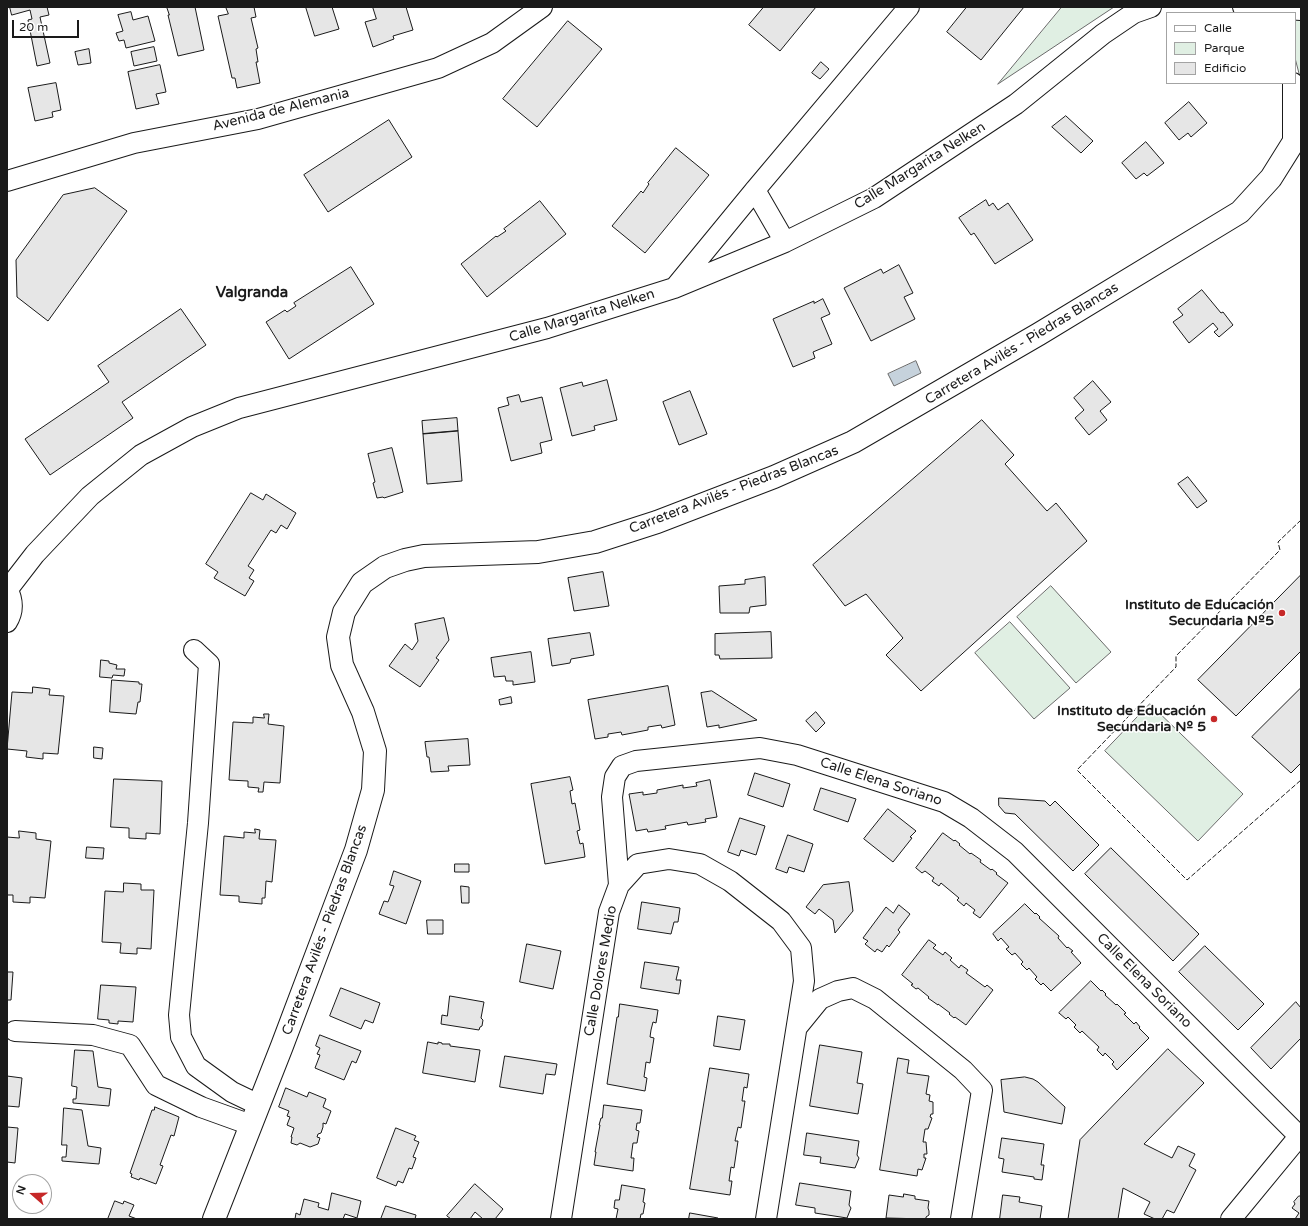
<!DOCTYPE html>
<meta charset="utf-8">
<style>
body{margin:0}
#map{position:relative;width:1308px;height:1226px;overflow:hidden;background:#fff;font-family:"Varela Round",sans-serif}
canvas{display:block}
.frame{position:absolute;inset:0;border:8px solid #1a1a1a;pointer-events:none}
.legend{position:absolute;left:1166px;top:12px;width:130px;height:72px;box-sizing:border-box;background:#fff;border:1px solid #a3a3a3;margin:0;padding:5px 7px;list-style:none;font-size:12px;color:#1a1a1a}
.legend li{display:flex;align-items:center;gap:8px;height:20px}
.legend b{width:20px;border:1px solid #a3a3a3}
.north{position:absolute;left:12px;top:1174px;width:40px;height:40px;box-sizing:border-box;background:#fff;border:1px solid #a3a3a3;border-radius:50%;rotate:290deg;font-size:11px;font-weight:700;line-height:16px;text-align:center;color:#1a1a1a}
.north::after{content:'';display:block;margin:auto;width:14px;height:18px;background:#c62828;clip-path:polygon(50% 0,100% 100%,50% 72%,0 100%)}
.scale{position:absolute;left:12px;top:20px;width:67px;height:18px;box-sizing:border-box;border:2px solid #1a1a1a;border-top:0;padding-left:5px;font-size:12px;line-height:14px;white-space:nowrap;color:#1a1a1a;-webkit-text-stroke:3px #fff;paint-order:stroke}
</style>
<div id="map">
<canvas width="1308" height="1226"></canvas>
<div class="frame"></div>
<ul class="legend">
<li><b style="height:5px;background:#fff"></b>Calle</li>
<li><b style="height:11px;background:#e0efe3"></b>Parque</li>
<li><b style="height:11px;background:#e6e6e6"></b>Edificio</li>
</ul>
<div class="north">N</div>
<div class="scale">20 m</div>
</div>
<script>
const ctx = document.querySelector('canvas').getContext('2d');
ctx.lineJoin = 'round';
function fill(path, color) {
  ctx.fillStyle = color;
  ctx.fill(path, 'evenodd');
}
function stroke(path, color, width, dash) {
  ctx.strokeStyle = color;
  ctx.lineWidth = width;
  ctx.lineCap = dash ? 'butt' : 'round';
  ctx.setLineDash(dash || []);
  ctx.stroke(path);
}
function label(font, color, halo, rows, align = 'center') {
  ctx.font = font + ' "Varela Round",sans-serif';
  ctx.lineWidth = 3;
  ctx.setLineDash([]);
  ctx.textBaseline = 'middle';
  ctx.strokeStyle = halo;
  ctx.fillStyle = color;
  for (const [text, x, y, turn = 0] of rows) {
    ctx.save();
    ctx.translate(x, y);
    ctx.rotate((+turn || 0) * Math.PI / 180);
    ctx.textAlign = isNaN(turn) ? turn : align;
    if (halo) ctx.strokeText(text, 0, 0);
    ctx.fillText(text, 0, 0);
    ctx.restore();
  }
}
const green = new Path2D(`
 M1062,7H1114L998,84Z
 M1295,19L1301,20V81L1295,58Z
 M1051,586L1111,652L1076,683L1017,617Z
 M1010,622L1070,688L1034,719L975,653Z
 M1150,704L1243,794L1198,841L1105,751Z`);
fill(green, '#e0efe3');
stroke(green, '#6a6a6a', 1);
const water = new Path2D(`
 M916,361L921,373L894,386L888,374Z`);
fill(water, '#c6d2dc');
stroke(water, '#6a6a6a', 1);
const building = new Path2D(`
 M10,7H47L49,15L40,17L50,63L37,66L28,20L32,19L30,10L12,15Z
 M167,7H195L204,50L178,56L168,15H169Z
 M226,7H254L256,17L251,18L258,48L256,49L258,62H256L260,83L237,88L235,78H232L218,16L228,14Z
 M306,7H332L339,29L315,36Z
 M373,7H406L413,30L393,36L394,39L373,47L365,22L376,19Z
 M764,7H816L780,51L749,25Z
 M967,7H1024L981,60L947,32Z
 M131,12L133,20L148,16L155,41L126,48L124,40L119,41L116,33L123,31L118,15Z
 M568,21L602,49L537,127L503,99Z
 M154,47L157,61L134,66L131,52Z
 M89,49L91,63L78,65L75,52Z
 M821,62L829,69L820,79L812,73Z
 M160,65L166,92L156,94L159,104L136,109L128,72Z
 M56,83L61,110L52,112L53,117L35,121L28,88Z
 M1189,102L1207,123L1191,137L1188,133L1179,140L1165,123Z
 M1066,116L1093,141L1081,153L1052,127Z
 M389,120L412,157L328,212L304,175Z
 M1146,142L1164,163L1147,176L1144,173L1136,179L1122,163Z
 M676,148L709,175L645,253L612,226L641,191L643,193L649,184L648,183Z
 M95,188L127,211L48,321L17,297L16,260L63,195Z
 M986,200L989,206L993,203L998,210L1008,203L1033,240L995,264L974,233L971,235L959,218Z
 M540,201L566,234L487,297L461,264L496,236L497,237L506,231L504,229Z
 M899,265L913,293L904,297L915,319L871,341L844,288L881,269L883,273Z
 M351,267L374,304L289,359L266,322L285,310L287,312L296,306L294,303Z
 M1202,290L1221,313L1223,312L1233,325L1219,337L1214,332L1218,329L1213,323L1189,343L1173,322L1183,315L1178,309Z
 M823,299L830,314L821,318L832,344L813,352L815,358L793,367L773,319L814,301V303Z
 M181,309L206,345L122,402L133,418L50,475L25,439L109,382L98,366Z
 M607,380L617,420L594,426L595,430L572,436L560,388L582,382L583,386Z
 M1093,381L1111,402L1100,411L1107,420L1089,435L1075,418L1084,410L1074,398Z
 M690,391L707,434L679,445L663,402Z
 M519,395L521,402L542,397L552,440L540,443L542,453L511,461L498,408L509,405L507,398Z
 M457,418L458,431L423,434L422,421Z
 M982,420L1014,455L1005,464L1047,511L1056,503L1087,541L921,691L886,655L903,638L866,594L845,606L813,565Z
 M458,431L462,481L427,484L423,434Z
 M392,448L403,492L384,498L383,497L377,498L373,483L375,482L368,454Z
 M1188,477L1207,501L1197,508L1178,484Z
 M251,493L263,500L266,494L296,513L287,529L281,525L276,533L271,530L248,566L254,570L249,578L254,581L245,596L214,578L218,572L206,564Z
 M603,572L609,606L574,611L568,578Z
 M1301,575V651L1236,716L1198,680Z
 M765,577L766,605L750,607L749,613H720L719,586L745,584V580Z
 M444,618L449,640L436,658L439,660L420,687L389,666L405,644L412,650L418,641L415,624Z
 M771,632L772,658L720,659L719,655H715V634Z
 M590,633L594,655L571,659L570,663L552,666L548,639Z
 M531,652L535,682L513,685V681H506L505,676L494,677L491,658Z
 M101,660L109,661V663L117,665L116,669H125L124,676L113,675L112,678L100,677Z
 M112,680L139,682V684H142L140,702H138L136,714L110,712Z
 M668,686L675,725L662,728L661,725L648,727V730L622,735L621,732L608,734V737L595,739L588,700Z
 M33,687L50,689L49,695L64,696L58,754L43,753V759L26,757L27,751L7,749L12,692L32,693Z
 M1301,688V763L1291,773L1252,737Z
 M712,691L757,720L719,728V725L707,727L701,693Z
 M511,697L512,703L500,705L499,700Z
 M816,712L825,723L816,732L806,721Z
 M264,714H269L268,724L284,726L280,783L264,782L263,792H258L259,788L248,787V781L229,780L233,722L253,723V717L264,718Z
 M468,739L470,765L448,766L449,771L431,772L429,757H427L425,742Z
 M94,747L103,748L102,759L94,758Z
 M755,773L790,784L783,807L748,795Z
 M570,777L573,790L570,791L572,804L575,803L580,830L577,831L580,844L583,843L585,857L545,864L531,784Z
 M114,779L162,781L160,834L146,833V839L129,838V828L111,827Z
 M710,780L717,817L705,819L706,822L688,825L687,822L665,826L666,829L648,832L647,829L636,831L629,794L643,792V795L657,793V790L683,785V788L697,786L696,783Z
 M821,788L856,799L848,822L814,810Z
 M999,798L1045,801L1050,806L1055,801L1099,845L1073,871L1015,814L1005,813L999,806Z
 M888,809L916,831L910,837L912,838L893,862L864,839Z
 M740,818L765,826L756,855L741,850L739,856L728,852Z
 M255,829L260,830L259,839L276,840L272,882L266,881L265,898H262V904L239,902V896L220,895L224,836L244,838V832L255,833Z
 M19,831L36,833V839L51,841L45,898L30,897V903L13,902V895H7V837L19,838Z
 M943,833L954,841L955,840L960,844L959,845L970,854L971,853L981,860L980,862L991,870L992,869L997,873L996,874L1008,883L980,918L973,913L975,910L966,903L964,906L957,900L959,898L941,883L939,886L932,881L934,878L925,871L922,873L916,868Z
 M788,835L813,844L804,872L789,867L787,873L776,869Z
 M87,847L104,848L103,859L86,858Z
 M1111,848L1199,934L1173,961L1085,874Z
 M455,864H469V872H455Z
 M394,871L421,881L406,924L379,914L384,901L388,902L394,886L390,885Z
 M849,882L853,911L835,933L833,920L819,909L815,914L806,907L823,885Z
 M124,883L141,884V890H154L151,949L137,948V954L120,953L121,943L102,942L105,891L123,892Z
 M461,886L469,887V903H462Z
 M642,902L680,908L678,922H674L671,934L638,929Z
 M1025,904L1035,914L1036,913L1040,917L1039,918L1059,936L1058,938L1067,948L1068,947L1073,951L1071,952L1081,963L1051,991L1043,983L1041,985L1035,979L1037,977L1029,968L1027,970L1021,964L1023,962L1015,953L1012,955L1006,949L1009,947L1001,938L998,941L993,934Z
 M899,905L910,914L898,930L900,932L889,947L887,945L882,952L877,949L875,952L865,944L868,941L863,938L886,907L893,913Z
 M427,920H443V934H428Z
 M929,940L936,945L933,948L943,955L945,952L952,958L950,960L959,968L961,965L968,970L966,973L985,987L987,985L993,990L966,1025L955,1017L954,1018L949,1014L950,1013L938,1004V1005L928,998L929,997L918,988L916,989L911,985L913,984L902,975Z
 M527,944L561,951L553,989L520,982Z
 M1205,946L1264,1004L1238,1030L1179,972Z
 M645,962L679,967L676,980H681L679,994L641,988Z
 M7,972H13L11,1000H7Z
 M1091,981L1101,991L1102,990L1106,994L1105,995L1116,1005L1117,1004L1126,1013L1124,1014L1134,1024L1136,1022L1140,1027L1139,1028L1149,1038L1117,1070L1112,1064L1114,1062L1105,1053L1103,1056L1097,1050L1099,1047L1082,1031L1080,1033L1074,1027L1076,1025L1068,1017L1066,1019L1059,1013Z
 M101,985L136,987L133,1022L118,1021V1024L109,1023V1020L98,1019Z
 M341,988L380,1003L373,1023L365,1020L361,1029L330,1016Z
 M450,996L484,1002L481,1018L483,1020L482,1026L480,1027L479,1030L441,1024L442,1015L447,1016Z
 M1296,1002L1301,1008V1038L1271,1069L1251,1048Z
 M620,1004L658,1010L656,1023L653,1022L651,1030L650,1037L654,1038L650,1063L646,1062L645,1070L644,1077L647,1078L645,1091L607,1084L617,1017H618Z
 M718,1016L745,1020L740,1050L714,1046Z
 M320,1035L361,1051L356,1063L352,1061L344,1080L315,1068L320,1055L317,1054L320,1048L316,1046Z
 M428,1042L438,1044V1042L442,1043V1044H450V1046L480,1050L475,1082L423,1073Z
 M820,1045L862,1052L857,1083L863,1084L858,1114L810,1106Z
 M1168,1049L1204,1083L1144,1144L1172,1158L1178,1146L1195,1154L1189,1166L1196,1170L1174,1213L1167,1210L1162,1219H1155L1144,1214L1150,1202L1123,1188L1118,1219H1068L1080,1140Z
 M75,1050L93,1051L98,1087L111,1089L109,1106L73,1103V1099H76L77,1087L72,1086Z
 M505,1056L557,1064L555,1075L546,1074L543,1094L500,1087Z
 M898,1058L909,1060L907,1073L929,1076L926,1094L930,1095L929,1101L933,1102V1114H931L930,1117L932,1118L928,1129H925L923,1142H926L927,1154H924V1158H926L922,1170L918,1169L917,1176L880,1170Z
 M710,1068L749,1074L747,1088L744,1087L742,1101H745L741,1128L738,1127L735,1141H738L734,1168L731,1167L729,1181H732L730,1195L690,1189Z
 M7,1076L22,1078L19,1107L7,1106Z
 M1025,1077L1033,1079L1038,1082L1065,1107L1062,1124L1004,1112L1001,1080Z
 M286,1088L307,1097L309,1092L326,1099L323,1107L331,1111L326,1124L323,1123V1127L321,1133L318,1134L317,1137L320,1138L318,1144L310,1147L300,1143L297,1145L291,1143L292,1137H291L294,1128L287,1125L290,1117L287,1116L289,1111L279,1107Z
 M604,1105L642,1110L640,1123H637L636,1130L639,1131L637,1143H633L631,1158H634L633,1171L594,1165L596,1152H595L600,1125H599L601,1118H602Z
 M155,1107L179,1117L174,1136L171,1135L160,1165L163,1166L156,1184L140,1178L139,1180L131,1177L132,1174L130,1173L152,1110H154Z
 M64,1108L82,1110L88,1146L101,1148L99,1164L62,1161V1157H66L67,1145H62Z
 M7,1127L18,1128L15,1163L7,1162Z
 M396,1128L416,1136L414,1140L419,1142L413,1157L416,1158L412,1169L409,1168L403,1183L398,1181L396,1186L377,1178Z
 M807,1133L859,1141L857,1155L859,1158L855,1168L820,1163L821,1157L804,1155Z
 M1002,1138L1044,1144L1041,1165H1044L1042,1180L1034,1179V1177L1002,1172L1004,1159L999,1158Z
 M800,1183L851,1191L849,1205L851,1208L847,1218L815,1213V1208L796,1205Z
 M475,1184L503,1209L495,1219H483L475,1212L470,1219H451L447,1216Z
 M622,1185L645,1189L643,1202L645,1203L643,1214H641L640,1219H616L618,1209L614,1208L615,1200H619Z
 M332,1193L361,1201L357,1218L345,1214L343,1219H295L296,1213L300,1215L304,1199L319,1203L318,1207L328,1210Z
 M904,1194L915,1196V1199L929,1201L928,1208L929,1211V1215L926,1217V1219L886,1218L889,1195L903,1197Z
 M1003,1195L1020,1197L1019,1202L1042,1206L1040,1219H1000Z
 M1299,1196H1301V1219H1295L1299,1213L1292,1208L1295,1204L1294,1202Z
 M115,1201L123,1204L124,1201L134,1205L129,1216L137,1219H108Z
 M386,1206L416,1215L415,1219H381Z
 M690,1213L718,1218V1219H689Z`);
fill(building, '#e6e6e6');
stroke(building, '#1a1a1a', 1);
const minor = new Path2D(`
 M1243,7L1251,13
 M1261,7L1301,10
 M1293,83V142
 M7,181L134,143L258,119L438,68L492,43L542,7
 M755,190L785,242
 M677,285L755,190L909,7
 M7,588C13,600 14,611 7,622
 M8,589L35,554L90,496L141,455L192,427L239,408L547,328L674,288L785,242L874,198L1016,104L1103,34L1134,13L1151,7
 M194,650L209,664L198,823L179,1015L181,1037L196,1066L232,1092L259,1105
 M619,885L612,797L615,777L622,766L636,761L760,748L797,755L944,802L971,818L1015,852L1299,1136
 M798,1026L820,999L838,991L853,988L875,999L963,1070L982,1090L961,1219
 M15,1031L93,1035L130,1045L156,1085L201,1107L251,1125
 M561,1219L609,912L619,885L638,864L669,859L700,864L730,881L781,921L801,948L804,981L766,1219
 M1231,1219L1301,1134`);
const tertiary = new Path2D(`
 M214,1219L282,1046L356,850L373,790L375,751L363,712L342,665L338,637L344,612L362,583L385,567L405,560L424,556L538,552L595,542L657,522L774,477L853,442L1039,334L1240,212L1271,178L1301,130`);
stroke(minor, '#1a1a1a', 22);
stroke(tertiary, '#1a1a1a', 24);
stroke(minor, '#fff', 20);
stroke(tertiary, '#fff', 22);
stroke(new Path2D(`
 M1301,520L1278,542L1280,550L1176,656V667L1077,770L1187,880L1301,780`), '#1a1a1a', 1, [5, 2]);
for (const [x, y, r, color] of [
 [1282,613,4,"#c62828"],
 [1214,719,4,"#c62828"]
]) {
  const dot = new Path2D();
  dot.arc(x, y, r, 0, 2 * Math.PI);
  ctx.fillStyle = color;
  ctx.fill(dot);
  stroke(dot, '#fff', 1.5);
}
label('14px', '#1a1a1a', '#fff', [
 ["Avenida de Alemania",281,110,-14],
 ["Calle Margarita Nelken",920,166,-32],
 ["Calle Margarita Nelken",582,316,-17],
 ["Carretera Avilés - Piedras Blancas",1022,344,-31],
 ["Carretera Avilés - Piedras Blancas",734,490,-21],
 ["Calle Elena Soriano",881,782,18],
 ["Carretera Avilés - Piedras Blancas",325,930,-70],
 ["Calle Dolores Medio",601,971,-80],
 ["Calle Elena Soriano",1144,981,45]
]);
label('bold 14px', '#1a1a1a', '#fff', [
 ["Instituto de Educación",1274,605],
 ["Secundaria Nº5",1274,621],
 ["Instituto de Educación",1206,711],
 ["Secundaria Nº 5",1206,727]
], 'right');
label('bold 15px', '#1a1a1a', '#fff', [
 ["Valgranda",252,293]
]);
</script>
